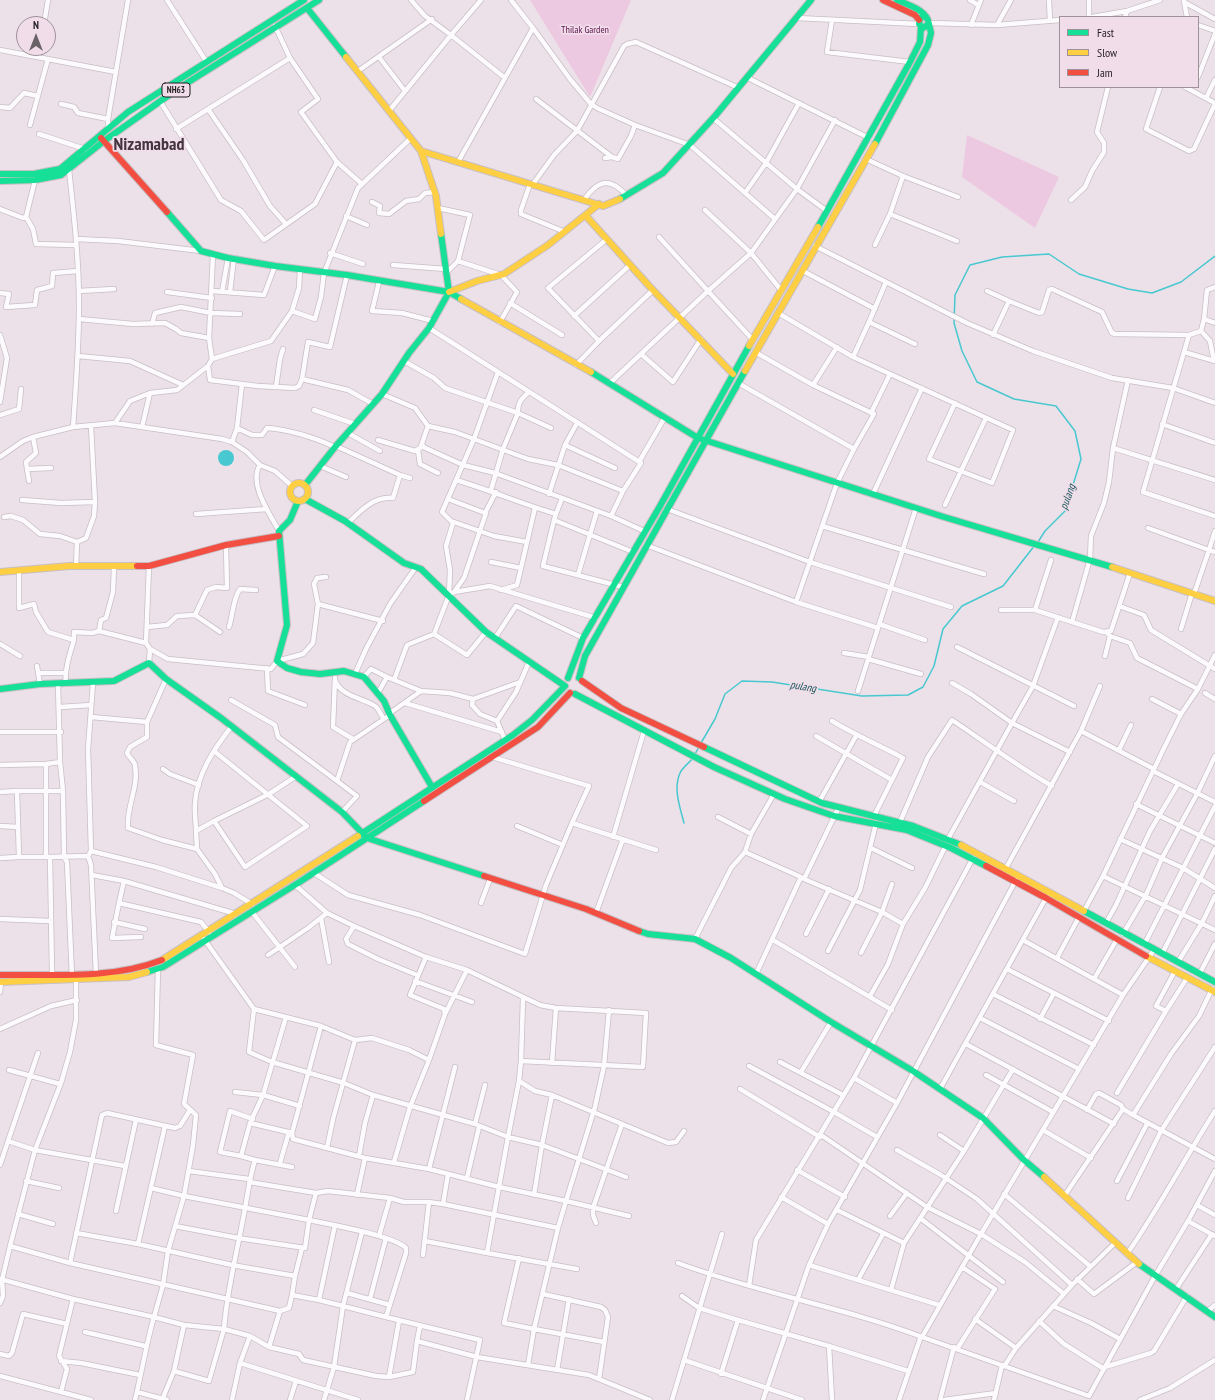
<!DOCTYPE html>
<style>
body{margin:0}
#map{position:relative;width:1215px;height:1400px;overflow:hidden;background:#ece1e8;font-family:"PT Sans Narrow",sans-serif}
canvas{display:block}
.legend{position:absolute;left:1059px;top:16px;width:140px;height:72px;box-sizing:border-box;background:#f0dde9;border:1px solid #9e9199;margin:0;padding:5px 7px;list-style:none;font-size:12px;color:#241e22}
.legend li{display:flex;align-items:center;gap:8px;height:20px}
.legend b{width:20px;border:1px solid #9e9199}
.north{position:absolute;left:16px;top:16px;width:40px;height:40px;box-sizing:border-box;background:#f0dde9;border:1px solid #9e9199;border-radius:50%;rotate:0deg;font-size:11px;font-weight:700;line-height:16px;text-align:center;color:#241e22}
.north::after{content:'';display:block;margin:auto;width:14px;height:18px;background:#6a6267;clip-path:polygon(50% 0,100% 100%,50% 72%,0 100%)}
</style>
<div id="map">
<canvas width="1215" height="1400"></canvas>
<ul class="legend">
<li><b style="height:5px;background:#16e098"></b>Fast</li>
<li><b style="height:5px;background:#ffcf43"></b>Slow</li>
<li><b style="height:5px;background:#f24e42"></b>Jam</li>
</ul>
<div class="north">N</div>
</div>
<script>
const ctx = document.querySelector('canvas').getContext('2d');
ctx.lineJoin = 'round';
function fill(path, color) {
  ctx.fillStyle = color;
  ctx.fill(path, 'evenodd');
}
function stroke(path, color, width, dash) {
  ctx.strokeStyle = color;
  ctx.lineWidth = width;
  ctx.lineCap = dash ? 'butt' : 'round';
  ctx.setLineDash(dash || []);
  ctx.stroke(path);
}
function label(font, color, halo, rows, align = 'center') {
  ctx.font = font + ' "PT Sans Narrow",sans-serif';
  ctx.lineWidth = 3.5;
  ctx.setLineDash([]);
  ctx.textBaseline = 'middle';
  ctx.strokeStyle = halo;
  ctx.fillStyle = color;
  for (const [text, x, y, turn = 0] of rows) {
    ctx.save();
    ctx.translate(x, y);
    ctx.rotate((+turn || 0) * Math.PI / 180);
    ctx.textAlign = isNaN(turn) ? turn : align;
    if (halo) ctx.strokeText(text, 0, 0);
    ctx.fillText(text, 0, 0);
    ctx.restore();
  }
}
fill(new Path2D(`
 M530,0H631L590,97Z
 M967,135L1059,177L1035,228L962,177Z`), '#edc8e1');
fill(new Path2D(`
 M218 458a8 8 0 1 1 16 0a8 8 0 1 1-16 0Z`), '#48c8d0');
stroke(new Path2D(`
 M1038,542L1045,531L1065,511L1081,459L1075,431L1056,406L1014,399L977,382L962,351L954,323L955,295L970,265L1002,257L1049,254L1079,274L1128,289L1152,293L1181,282L1215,256
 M701,743L715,719L725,694L742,681L772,682L862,696L908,695L923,687L934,666L943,629L962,606L1003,586L1035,545
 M695,754L699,747
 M684,823C680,807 673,789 680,773C682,768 689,763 692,759`), '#48c8d0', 1.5);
const street = new Path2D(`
 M167,0L206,61
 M411,0L425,16L451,35L481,0
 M511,0L533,28L570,79L590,103L597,108L635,125L690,145L775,219
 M970,0L978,5
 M1049,0L1050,21
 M1089,0V17
 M1184,1L1187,17
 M1184,2L1215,19
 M1092,17L1127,11L1160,0
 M1125,17L1127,11
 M797,18L919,24
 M832,20L827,52L910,62
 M930,23L997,25L1060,20
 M44,24L48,0
 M971,25L981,0
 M997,25L1011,0
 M1198,25L1215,31
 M0,50L116,72
 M38,57L40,48
 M379,57L405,91
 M358,71L432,19
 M1198,77L1215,34
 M748,78L869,138
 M1160,87L1146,129L1189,151L1194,149L1215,104
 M1185,87L1215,103
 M1206,98L1215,80
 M536,99L612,157
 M160,101L221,200L241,211L264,240L315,204L337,162L301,112L318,99L290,58L275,26
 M61,104L74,107L78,113L108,119
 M0,107L10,108L24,93L38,96
 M208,109L243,160L270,206L286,224
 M389,111L451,35L505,78L533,28
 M713,118L797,189L827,211
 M30,125L48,59
 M108,129V119L128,0
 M176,129L290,58
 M39,134L85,149
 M605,158L612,157L618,159L631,136L635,125
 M866,159L903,176L958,197
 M337,162L362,184
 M458,162L505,78
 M69,170C74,215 79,260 79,305C79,346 76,386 73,427
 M530,184L521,210V214L565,232
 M533,184L554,155L577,131L624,46L627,44L636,42L739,88
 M745,193L766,163L799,103
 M584,200C597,181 609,176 626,195
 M1071,200L1085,187L1092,171L1104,152V143L1097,132L1108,87
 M372,202L380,206L379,213L389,214L406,201L419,199L425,193L435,192
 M438,208L470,215L458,261L447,272
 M0,209L23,218L26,217L35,180
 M890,214L957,241
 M346,216L367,225
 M26,217L33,229L36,244L76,245
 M659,237L708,291L751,253L705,210
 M76,239L118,241L201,251
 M875,245L890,214L903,176
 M815,246L967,323L1033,351L1112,378L1173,388L1215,403
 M330,253L363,264
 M458,261L501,275L517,292L500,322
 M393,265L446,269
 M803,271L875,309
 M347,275L330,347L308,342L302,379L348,390L373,404
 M379,282L372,311L402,313L433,321
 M886,282L869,322L915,344
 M1215,287L1207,290L1204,319L1215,323
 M781,290L751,253L797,189L835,120
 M79,291L114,289
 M212,291L264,295L275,266
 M987,291L1009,301
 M167,292L212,298
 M222,292L228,258
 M230,292L234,258
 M0,293L9,294L6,307L35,305L37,290L52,286L53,273L78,271
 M510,303L562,335
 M292,311L315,319L321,297L324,273L358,188L411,138
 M778,313L853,357L869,322
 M574,316L630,265
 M79,319L133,324L165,323L176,329L181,333L209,338
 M152,324L155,313L181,307L211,313L240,314
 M1201,331L1210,341L1214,361
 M0,335L7,358L0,402
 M993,335L1009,301L1039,313L1042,312L1049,290L1052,289L1102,312L1112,333L1115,334L1189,335L1201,331L1204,319
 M1189,335L1143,492L1215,516
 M599,341L548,288L607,239
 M1184,352L1215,361
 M641,354L673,382L701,339
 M78,356L130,361L183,385
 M853,357L1013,430L992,483L929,459L955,403
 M212,359L271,341L292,311L299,288L300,269
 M404,361L434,378L445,388L518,413L551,428
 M576,365L599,341L653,290
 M208,366L210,380L258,386L295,388L299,386L302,379
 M610,383L708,291L753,340
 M738,383L854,449L874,414L813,385L755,352
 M813,385L837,347
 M276,387L280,359L283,349
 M150,393L177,390L208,366L212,359L209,338L213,254
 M382,394L415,408L428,426L455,432L528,459L558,465L623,491L641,463L429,328
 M314,410L355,424
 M871,413L890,374
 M0,415L19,409L21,389
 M115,423L142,427
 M1162,424L1215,443
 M428,426L421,446L463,465L495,473L611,516L644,531
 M237,428L242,384
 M348,433L380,451
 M33,437L36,453L26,462L27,469L51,468
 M378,440L415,451L423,446
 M232,442L237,428L252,435H262L267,428C292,430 313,437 335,447
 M565,445L615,468
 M336,446L400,475
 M1113,448L1215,480
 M418,450L420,464L438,473
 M0,457L23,441L33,437L73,427L115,423L130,401L150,393L142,427L222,439L232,442L247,452L260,465L275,471L292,486
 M639,462L665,417
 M260,465C248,484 270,514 279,531
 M320,466L346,477
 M27,469L29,481
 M456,480C490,490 522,504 556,514L554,520L633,552
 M491,490L503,449L518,413C517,403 522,398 529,392
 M549,494L565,445L577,423
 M873,494L922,388
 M448,499L485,513L496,492
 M22,500L61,503L95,502
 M945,505L986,418
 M667,509L810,562L951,607
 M196,514L267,509
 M556,514L562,498
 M611,516L623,491
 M4,517L11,516L23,520L40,534L60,536L77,542
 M554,520L543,566L623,587
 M451,521L494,536L527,542
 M348,523C360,511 374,496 393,498L400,475L410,478
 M822,526L984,574
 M1148,528L1209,550L1215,531
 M646,545L796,602L878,628
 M491,562L521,568
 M76,567L77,542L86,538L94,516L95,502L91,426
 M19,571V608L34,604L36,612L48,632L74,640C70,653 64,671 66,684
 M578,575L597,511
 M501,590L517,585L535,508
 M454,592L464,578L486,513
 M1194,594L1209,550L1215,552
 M449,595L454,592L490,586L596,618
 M796,602L837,483L854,449
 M318,604L314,584L317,578L326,577
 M1119,606L1144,615L1151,630L1215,669
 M1001,610H1035L1051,560
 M1035,610L1072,622L1090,559L1091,536L1104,503L1109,482L1113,448L1128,380
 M195,615L220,632
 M1072,622L1103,632L1111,631L1130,573
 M879,624L925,640
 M147,627L167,625L177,616L195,615L207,590L216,587L227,588L226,545
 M229,627C233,615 233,598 240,589L256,590
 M1181,629L1192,593
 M99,631L101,620L106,618L113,592L114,567
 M1107,633L1110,636L1130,643L1137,658L1198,689
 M434,634L449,595L450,570L446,546L453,523L442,512L474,439L498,372
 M495,638L516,606L583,638
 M74,640V632L92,633L99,631L146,643
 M0,644L20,656
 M957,647L1074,706
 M150,649L168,659L271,669L277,661L303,654L313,643L318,604L383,621
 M844,653L869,657
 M1105,656L1110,636
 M868,659L921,674
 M149,663L150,649L146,643L149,566
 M37,666L40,684
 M267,668L268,691L305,705
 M38,673H64
 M355,674L366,649L390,604L416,567
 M364,677L371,669L387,677
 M335,678L333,727L353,739
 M335,680C340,696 363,698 375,706C379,709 381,715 384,719
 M394,680L407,645L434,634L467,655L486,632
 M58,683L60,762L63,791L64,857L67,862L72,977
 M93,683L88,749L91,851L88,856L91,865L96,974
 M952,683L971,694L1012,723L1033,686L1058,617
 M858,691L916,508
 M378,693L387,677L421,691
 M1205,693L1215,699
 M1152,699L1181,714
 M231,700L275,725L278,737L337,781L350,742L390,715
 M405,703L502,732
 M60,707L91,705
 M390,713L421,691L450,693L473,699
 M91,717L147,722V737L130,747L127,753C129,758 135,761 135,766C139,787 126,807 128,828L162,840L197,849L215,874L222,888
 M497,721L480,714L472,705L473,699L520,682
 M832,721C855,735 879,745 903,758L874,816
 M147,722L166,679
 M1081,731L1100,686
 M0,732H61
 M816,736L892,780
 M505,740L497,721L516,692L529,662
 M1119,750L1131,725
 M214,751L307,826L245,867L214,821L269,794L295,777
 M492,757L589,786L572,823L656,850
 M0,765L46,764
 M163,769L170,774L199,785
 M1153,771L1215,802
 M337,781L357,796L342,812
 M980,782L1014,801
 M0,792L17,791
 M819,802L856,736
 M1136,804L1215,843
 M718,817L751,834L774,794
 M214,821L196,831C196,822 194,812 195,803C197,774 214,749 231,727
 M900,822L928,757L952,720C985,742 1017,766 1052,786
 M0,826L18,827
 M517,826L563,845
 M196,831L197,849
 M751,834L745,852L801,877
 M613,837L644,731
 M948,839L1012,723L1070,752
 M1120,839L1183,868L1215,888
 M871,848L912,868
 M91,851L156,867L222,888L234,893L252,904
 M46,857V764L60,762
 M50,857L88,856
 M0,858L19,857
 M1006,868L1081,731L1154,769
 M314,873L348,895L420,915L525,954L546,885L572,823
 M92,875L124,881L236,914
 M1103,876L1215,930
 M804,879L882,912L903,924
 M124,881L119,903L201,922L209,932
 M295,885L327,913L354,926L426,957L467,970L540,1005L556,1008L646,1013L643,1067L521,1061L523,998
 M119,903L112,938L141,937
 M481,903L490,879
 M1084,911L1103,876L1164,748L1181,714L1198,689L1215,655
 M252,912L295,967
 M596,913L623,839
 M321,918L329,962
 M0,919L50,921
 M114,922L145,929
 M1106,923L1116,905L1150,831L1178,784
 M354,926L346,939L348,944L378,959L417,975
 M806,934L829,889
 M1123,934L1146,895L1162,858L1197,794L1215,756
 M204,939L254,1009L249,1052L272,1062L344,1083L373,1095L475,1124L508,1137L487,1253L425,1241
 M695,939L731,868L745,852
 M773,940L892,1010
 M1023,940L1123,995
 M1144,945L1215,806
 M828,951L860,890L876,823
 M861,953L882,912L892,884
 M1162,954L1215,849
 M268,955L308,928L327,913
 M426,957L410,995L444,1009L445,1014
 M1057,958L1079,917
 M1178,962L1202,923L1215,896
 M1007,969L1109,1021
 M1200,973L1215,944
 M52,974L50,857H19L17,791H63
 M756,974L801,877L804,879L838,809
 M1094,979L1117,939
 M415,981L472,1002
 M0,992L1,982
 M993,994L1094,1045
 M870,996L888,964L903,924L925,888L946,845
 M254,1009L321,1026L292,1133L293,1139L365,1158L429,1169L499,1187L566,1201L558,1228
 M1166,1011L1187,978
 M286,1017L263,1095L250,1123L241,1156L255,1160C250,1176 248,1192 245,1208C238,1249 227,1288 224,1329L250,1336L269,1347L299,1354L303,1360L376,1376L389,1377L399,1321
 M980,1018L1079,1069
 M1040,1019L1054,993
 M321,1026L355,1040L333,1119L327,1148
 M0,1029L51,1006L77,1000
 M355,1040L372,1038L409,1050L429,1060L445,1014L467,970
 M966,1044L1114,1124
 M521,1061L519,1081L535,1091L552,1095L668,1143L676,1142L684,1131
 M780,1062L843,1095
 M552,1063L556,1008
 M749,1066L834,1112L877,1137
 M9,1070L60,1084
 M801,1072L831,1022
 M986,1075L1053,1112
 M854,1078L897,1103
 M519,1081L508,1137L542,1145L552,1095
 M740,1089L820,1137
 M940,1089L1046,898
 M235,1092L263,1095L300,1106
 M1117,1093L1166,1011L1156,1006L1175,971
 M1087,1110L1096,1094L1099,1093L1121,1105L1123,1109
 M1133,1115L1215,1159
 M250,1123L292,1133
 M475,1124L485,1085
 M165,1126L138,1244L232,1265L295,1276L292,1295L319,1300L335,1225
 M1043,1130L1091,1158
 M821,1135L927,1207L981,1234L1123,995L1154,950
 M940,1135L964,1151L1013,1069
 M8,1141L38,1053
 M897,1150L941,1175L977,1199L1072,1285
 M241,1156L220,1152L230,1111L253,1119
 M359,1156L365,1123L373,1095
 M255,1160L292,1167
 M394,1162L410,1107L429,1060
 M280,1163L289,1132
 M0,1165L8,1141L35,1150L125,1166
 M429,1169L455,1067
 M797,1170L845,1197
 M189,1171L249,1179
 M626,1177L579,1159L566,1201L629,1216
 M467,1178L479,1127
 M26,1181L59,1188
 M1117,1181L1147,1124
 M249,1182L316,1193
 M151,1188L184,1196L193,1145L196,1115L184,1104L193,1055L156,1045L158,969
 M1004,1194L1090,1266
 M357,1195L365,1158
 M534,1195L542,1145L579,1159L595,1107L604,1066L609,1010
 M1065,1195L1123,1109L1133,1115L1171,1054L1199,1016L1212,989
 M781,1197L828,1224
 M1128,1198L1161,1131L1215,1047
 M443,1204L448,1174
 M1197,1205L1215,1215
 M837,1210L904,1243
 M116,1211L136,1120
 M18,1214L53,1224
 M890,1216L907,1193
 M920,1218L1003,1282
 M1188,1221L1215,1236
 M596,1223L593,1215V1208L622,1124
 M175,1226L238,1238L305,1248L309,1220C329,1224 395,1236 406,1248V1253L386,1317L480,1340L467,1400
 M76,1233L138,1244
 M379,1236L390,1198
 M10,1246L70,1263L280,1311L289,1308L292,1295
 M487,1253L577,1269
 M1127,1254C1159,1208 1185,1158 1215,1111
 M423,1255L429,1202
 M70,1263L102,1115L107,1113L175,1128L180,1126L190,1110
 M678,1263C758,1293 843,1307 922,1337L981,1234L1025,1262L1064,1294
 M809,1265L939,1305
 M295,1276L302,1248
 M0,1279L73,1299L154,1317L163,1285L168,1251L184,1196L309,1220L316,1193L328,1191L390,1198L404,1202H428L443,1204L558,1228L534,1329L504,1323L519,1258
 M1077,1279L1094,1294L1137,1262
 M858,1280L883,1234
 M749,1286L756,1240L854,1078L973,858
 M1176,1289L1212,1234
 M891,1290L904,1243L964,1151
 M347,1293L390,1305
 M543,1294L601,1307L605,1310L608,1317L599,1379
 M682,1296L699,1308L738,1320L829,1346L908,1371
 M370,1299L386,1238
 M319,1300L343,1306L362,1232
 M0,1303L3,1296L2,1280L10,1246L35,1150L61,1083L70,1052L76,1020V976
 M1053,1306L1091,1323L1120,1339
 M1208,1311L1215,1305
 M975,1319L1016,1348L1005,1365
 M1039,1321L1064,1344L1104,1369
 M184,1325L224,1329L209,1381L174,1371Z
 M420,1326L417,1341L477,1357L589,1375L650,1400
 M85,1332L145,1346
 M250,1336L240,1363L358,1400
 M922,1337L1089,1396L1155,1276L1188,1221L1215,1171
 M829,1346L832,1400
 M269,1347L280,1311
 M1016,1348L1072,1285L1116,1242
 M957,1349L995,1289L962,1267
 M0,1354L9,1356L12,1353L23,1314L67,1324
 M684,1360L802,1400
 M61,1361L81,1363L140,1375
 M528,1365L534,1329L604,1342
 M1105,1367L1151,1353L1154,1351L1187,1296
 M557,1370L569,1299
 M721,1374L738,1320
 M0,1376L91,1400
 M389,1377L413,1372L417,1341
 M61,1392L67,1369L59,1356L73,1299
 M137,1392L167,1400
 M135,1400C142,1372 146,1344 154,1317L184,1325
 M162,1400L174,1371
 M232,1400L240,1363
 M290,1400L296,1381
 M324,1400L334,1367L343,1306L386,1317
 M672,1400L722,1234
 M763,1400L809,1265L828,1224L897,1103L1016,880
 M899,1400L921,1336
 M940,1400L954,1347
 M944,1400L996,1393
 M994,1400L1002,1365
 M1140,1400L1170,1388L1215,1360`);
const fast = new Path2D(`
 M897,0C908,5 927,10 929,24L923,28L919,24L920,18L925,16
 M307,8L346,57
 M875,144L928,45L931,33L929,24
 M0,174H34L60,169L128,112L304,0
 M0,181L35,180L61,175L104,141L179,88L319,0
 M620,199L663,173L715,116L811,0
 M167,212L201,251L228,258L275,266L347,275L449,292L461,299
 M818,227L910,62L920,42L921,26
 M591,372L698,438L944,517L1112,567
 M305,485L335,447L382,394L409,353L429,328L449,292L441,234
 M305,499L345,521L404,563L421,569L486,632L565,686
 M298,501L290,520L279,531L287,625L277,661L287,668L301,672L320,674L344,671L364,677L384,701L390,715L432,787
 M568,678L583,638L660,506L749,346
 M579,678L585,656L745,371
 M0,689L40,684L114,681L149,663L166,679L221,718L342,812L367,838L484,876
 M575,694L714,767L785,799L834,816L907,830L951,848L986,866
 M704,747L822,803L913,826L961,845
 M358,836L513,735L532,720L565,686
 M1084,911L1215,982
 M639,931L648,934L695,939L731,958L831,1022L913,1071L983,1118L1024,1160L1044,1177
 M147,972L163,967L298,883L424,801
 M1139,1264L1215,1317`);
const slow = new Path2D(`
 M346,57L421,151L436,196L441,234
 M421,151L603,206L620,199
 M586,216L651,288L733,374
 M449,292L477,281L504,274L548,245L599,204
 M461,299L591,372
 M749,346L818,227
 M745,371L875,144
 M290 492a9 9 0 1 1 18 0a9 9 0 1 1-18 0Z
 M1112,567L1215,601
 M0,572L69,566H137
 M961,845L1084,911
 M1146,956L1215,992
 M162,960L358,836
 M0,982L129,977L147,972
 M1044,1177L1139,1264`);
const jam = new Path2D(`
 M883,0L915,15L919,20
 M101,138L167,212
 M137,566H149L226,545L279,536
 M582,681L621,708L704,747
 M424,801L538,727L570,693
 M986,866L1046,898L1146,956
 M484,876L586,909L639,931
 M0,975C54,974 110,980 162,960`);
stroke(street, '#c7bfc4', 6);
stroke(fast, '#c7bfc4', 8);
stroke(slow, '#c7bfc4', 8);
stroke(jam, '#c7bfc4', 8);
stroke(street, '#fcfafc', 4.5);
stroke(fast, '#16e098', 6);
stroke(slow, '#ffcf43', 6);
stroke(jam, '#f24e42', 6);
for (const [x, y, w] of [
 [176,90,28]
]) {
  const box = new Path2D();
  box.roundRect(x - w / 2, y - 7, w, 14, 3);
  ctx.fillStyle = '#f0dde9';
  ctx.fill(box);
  stroke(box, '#241e22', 1);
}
label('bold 9px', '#241e22', null, [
 ["NH63",176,90]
]);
label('10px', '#5c144d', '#f0dde9', [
 ["Thilak Garden",585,30]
]);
label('italic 11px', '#1a585b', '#f0dde9', [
 ["pulang",1068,497,-70],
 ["pulang",803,687,9]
]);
label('bold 18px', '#43353f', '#f0dde9', [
 ["Nizamabad",149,145]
]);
</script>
